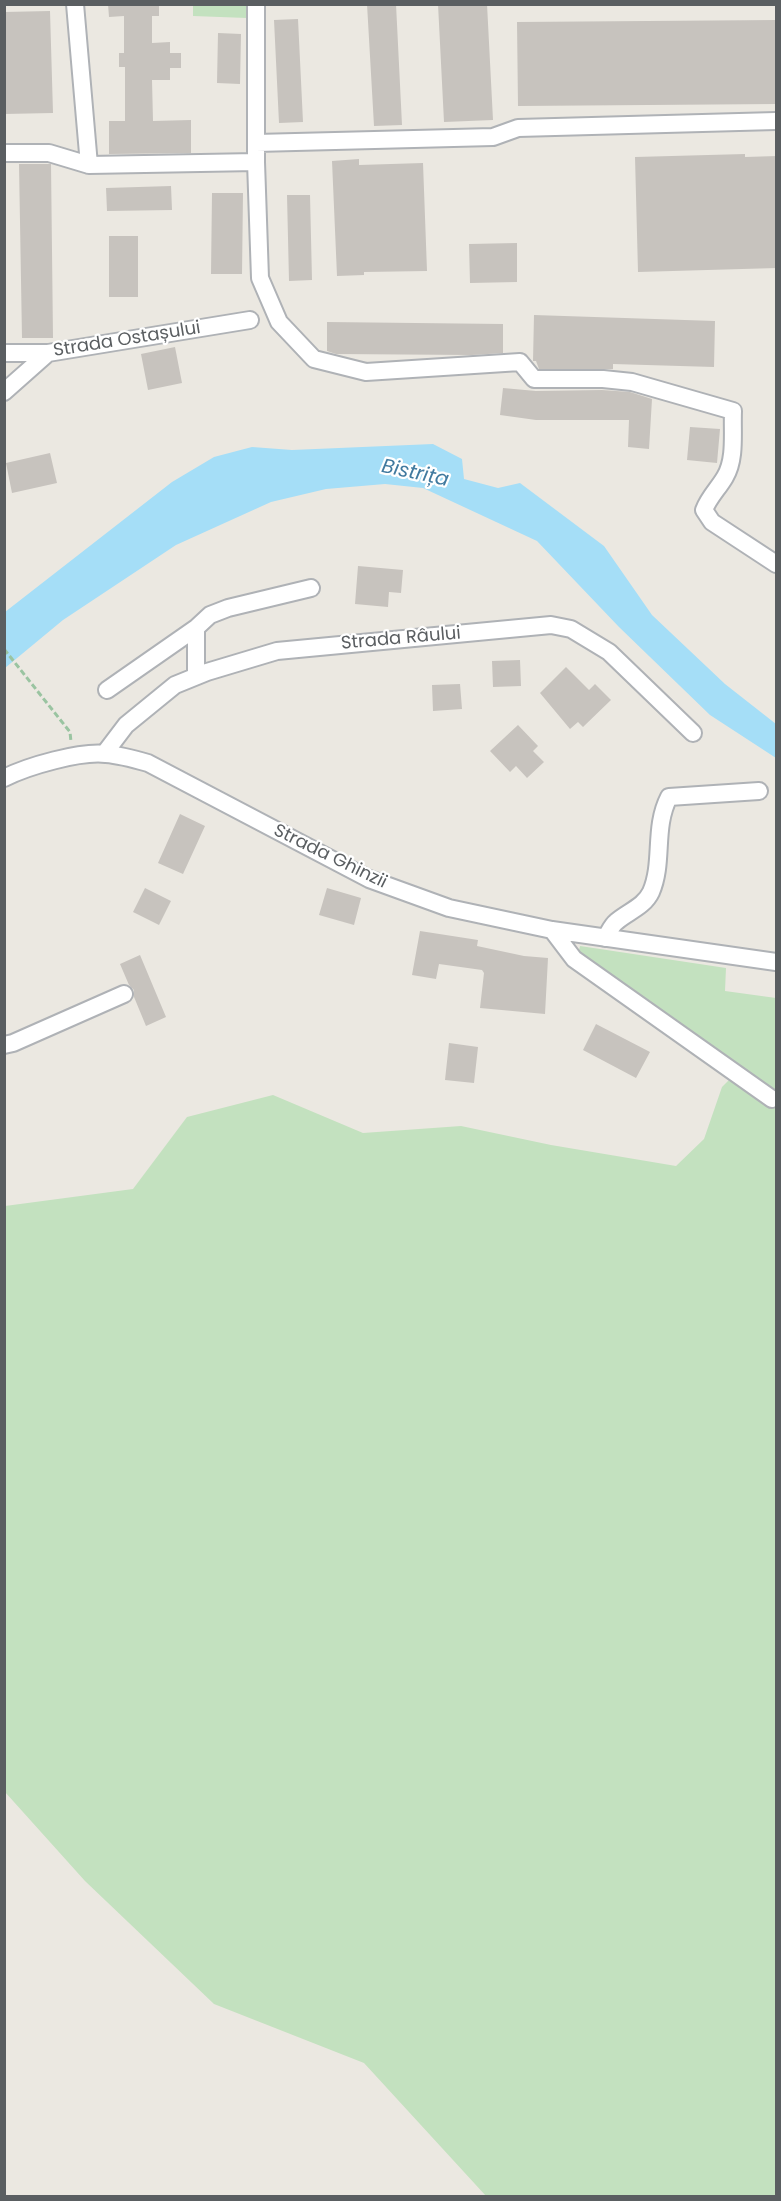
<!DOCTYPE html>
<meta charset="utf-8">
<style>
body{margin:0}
#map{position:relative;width:781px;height:2201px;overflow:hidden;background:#ebe8e1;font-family:Poppins,sans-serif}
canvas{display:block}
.frame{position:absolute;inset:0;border:6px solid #5a5e61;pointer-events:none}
</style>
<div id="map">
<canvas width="781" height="2201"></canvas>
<div class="frame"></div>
</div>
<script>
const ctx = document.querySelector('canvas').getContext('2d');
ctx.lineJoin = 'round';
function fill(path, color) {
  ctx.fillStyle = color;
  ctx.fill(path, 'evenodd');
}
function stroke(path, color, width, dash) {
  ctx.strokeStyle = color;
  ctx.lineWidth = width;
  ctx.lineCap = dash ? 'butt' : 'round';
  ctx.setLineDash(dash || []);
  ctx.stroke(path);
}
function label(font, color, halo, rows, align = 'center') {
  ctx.font = font + ' Poppins,sans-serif';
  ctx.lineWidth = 4.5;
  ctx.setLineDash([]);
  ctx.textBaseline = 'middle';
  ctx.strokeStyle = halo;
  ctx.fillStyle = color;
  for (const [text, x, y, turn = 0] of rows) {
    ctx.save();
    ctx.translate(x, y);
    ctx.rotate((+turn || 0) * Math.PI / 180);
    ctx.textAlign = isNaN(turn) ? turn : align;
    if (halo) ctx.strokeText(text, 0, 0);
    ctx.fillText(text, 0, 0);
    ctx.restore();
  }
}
fill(new Path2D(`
 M193,5H247V18L193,16Z
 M580,946L726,968L725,991L776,998V2196H486L364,2063L214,2004L85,1881L5,1792V1206L133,1189L187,1117L273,1095L363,1133L461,1126L551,1145L676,1166L704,1139L722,1087L742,1067L578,955Z`), '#c3e1bf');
fill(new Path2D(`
 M433,444L462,459L464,479L498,488L520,483L604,546L652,615L725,684L776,724V758L710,715L619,627L537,541L423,488L385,484L326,489L271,502L176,545L63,620L5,668V612L172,482L214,457L252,447L292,450Z`), '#a5def7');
fill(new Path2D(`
 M108,4H159V16H152V43L170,42V53H181V68H170V80H152L153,121L191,120V153L109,154V121H125V67H119V53H124V16L109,17Z
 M367,4H396L402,125L374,126Z
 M438,4H487L493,120L444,122Z
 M50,11L53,113L4,114V12Z
 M298,19L303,122L279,123L274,20Z
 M777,20V104L518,106L517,22Z
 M218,33L241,34L240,84L217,83Z
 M745,154V157L777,156V268L638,272L635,157Z
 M359,159V165L423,163L427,271L364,272V275L337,276L332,161Z
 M19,164H51L53,338H22Z
 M171,186L172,210L107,211L106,188Z
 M212,193H243L242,274H211Z
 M287,195H310L312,280L289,281Z
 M109,236H138V297H109Z
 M517,243V282L470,283L469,244Z
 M534,315L715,321L714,367L613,364V369H539L536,361H533Z
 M327,322L503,324V353L472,355L336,354L327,351Z
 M175,347L182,383L148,390L141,354Z
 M503,388L536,391L602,390L630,392L652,399L649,449L628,447L629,420H536L500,415Z
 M690,427L720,429L717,463L687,460Z
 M50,453L57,483L12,493L6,463Z
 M358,566L403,570L401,593L389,592L388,607L355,604Z
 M520,660L521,686L493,687L492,661Z
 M566,667L589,690L595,684L611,700L583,727L578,722L570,729L540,693Z
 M460,684L462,709L433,711L432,685Z
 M518,725L538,746L533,751L544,762L527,778L516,766L510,772L490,751Z
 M180,814L205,826L183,874L158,863Z
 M145,888L171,901L159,925L133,912Z
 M327,888L361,898L354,925L319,915Z
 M420,931L478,940L477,946L524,956L548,958L545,1014L480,1008L484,973L482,970L439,964L436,979L412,975Z
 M140,955L166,1017L146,1026L134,997V990L129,985L120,964Z
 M596,1024L650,1052L636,1078L583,1050Z
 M449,1043L478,1047L474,1083L445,1080Z`), '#c7c3be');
const minor = new Path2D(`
 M75,4L89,165
 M256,4V162L260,278L279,322L314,359L366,372L520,362L534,379H603L632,382L733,411C732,432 736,459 725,477C718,489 709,497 704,510L712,522L776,564
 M256,143L493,137L518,128L776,121
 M4,153H49L89,165L256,162
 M4,353H48L250,320
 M4,392L48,353
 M196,676V628L210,615L228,608L311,588
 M107,690L196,628
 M104,754L126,725L175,685L207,672L277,651L551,625L571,629L609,652L693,733
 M4,778C28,766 80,751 106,754C120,755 134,759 148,763L369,879L449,908L552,930L776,962
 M552,930L574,959L772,1099
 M605,938C609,933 611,926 616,922C627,912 644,907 651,892C664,862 653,828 669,797L759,791
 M4,1045L13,1043L124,994`);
stroke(minor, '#afb2b6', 20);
stroke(new Path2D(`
 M4,649L70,732L71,742`), '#9ac4a1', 3, [6, 3]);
stroke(minor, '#fff', 16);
label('18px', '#5a5e61', '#fff', [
 ["Strada Ostașului",127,340,-9],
 ["Strada Râului",401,639,-5],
 ["Strada Ghinzii",330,857,26]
]);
label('italic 20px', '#417a9f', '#fff', [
 ["Bistrița",415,474,12]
]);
</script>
